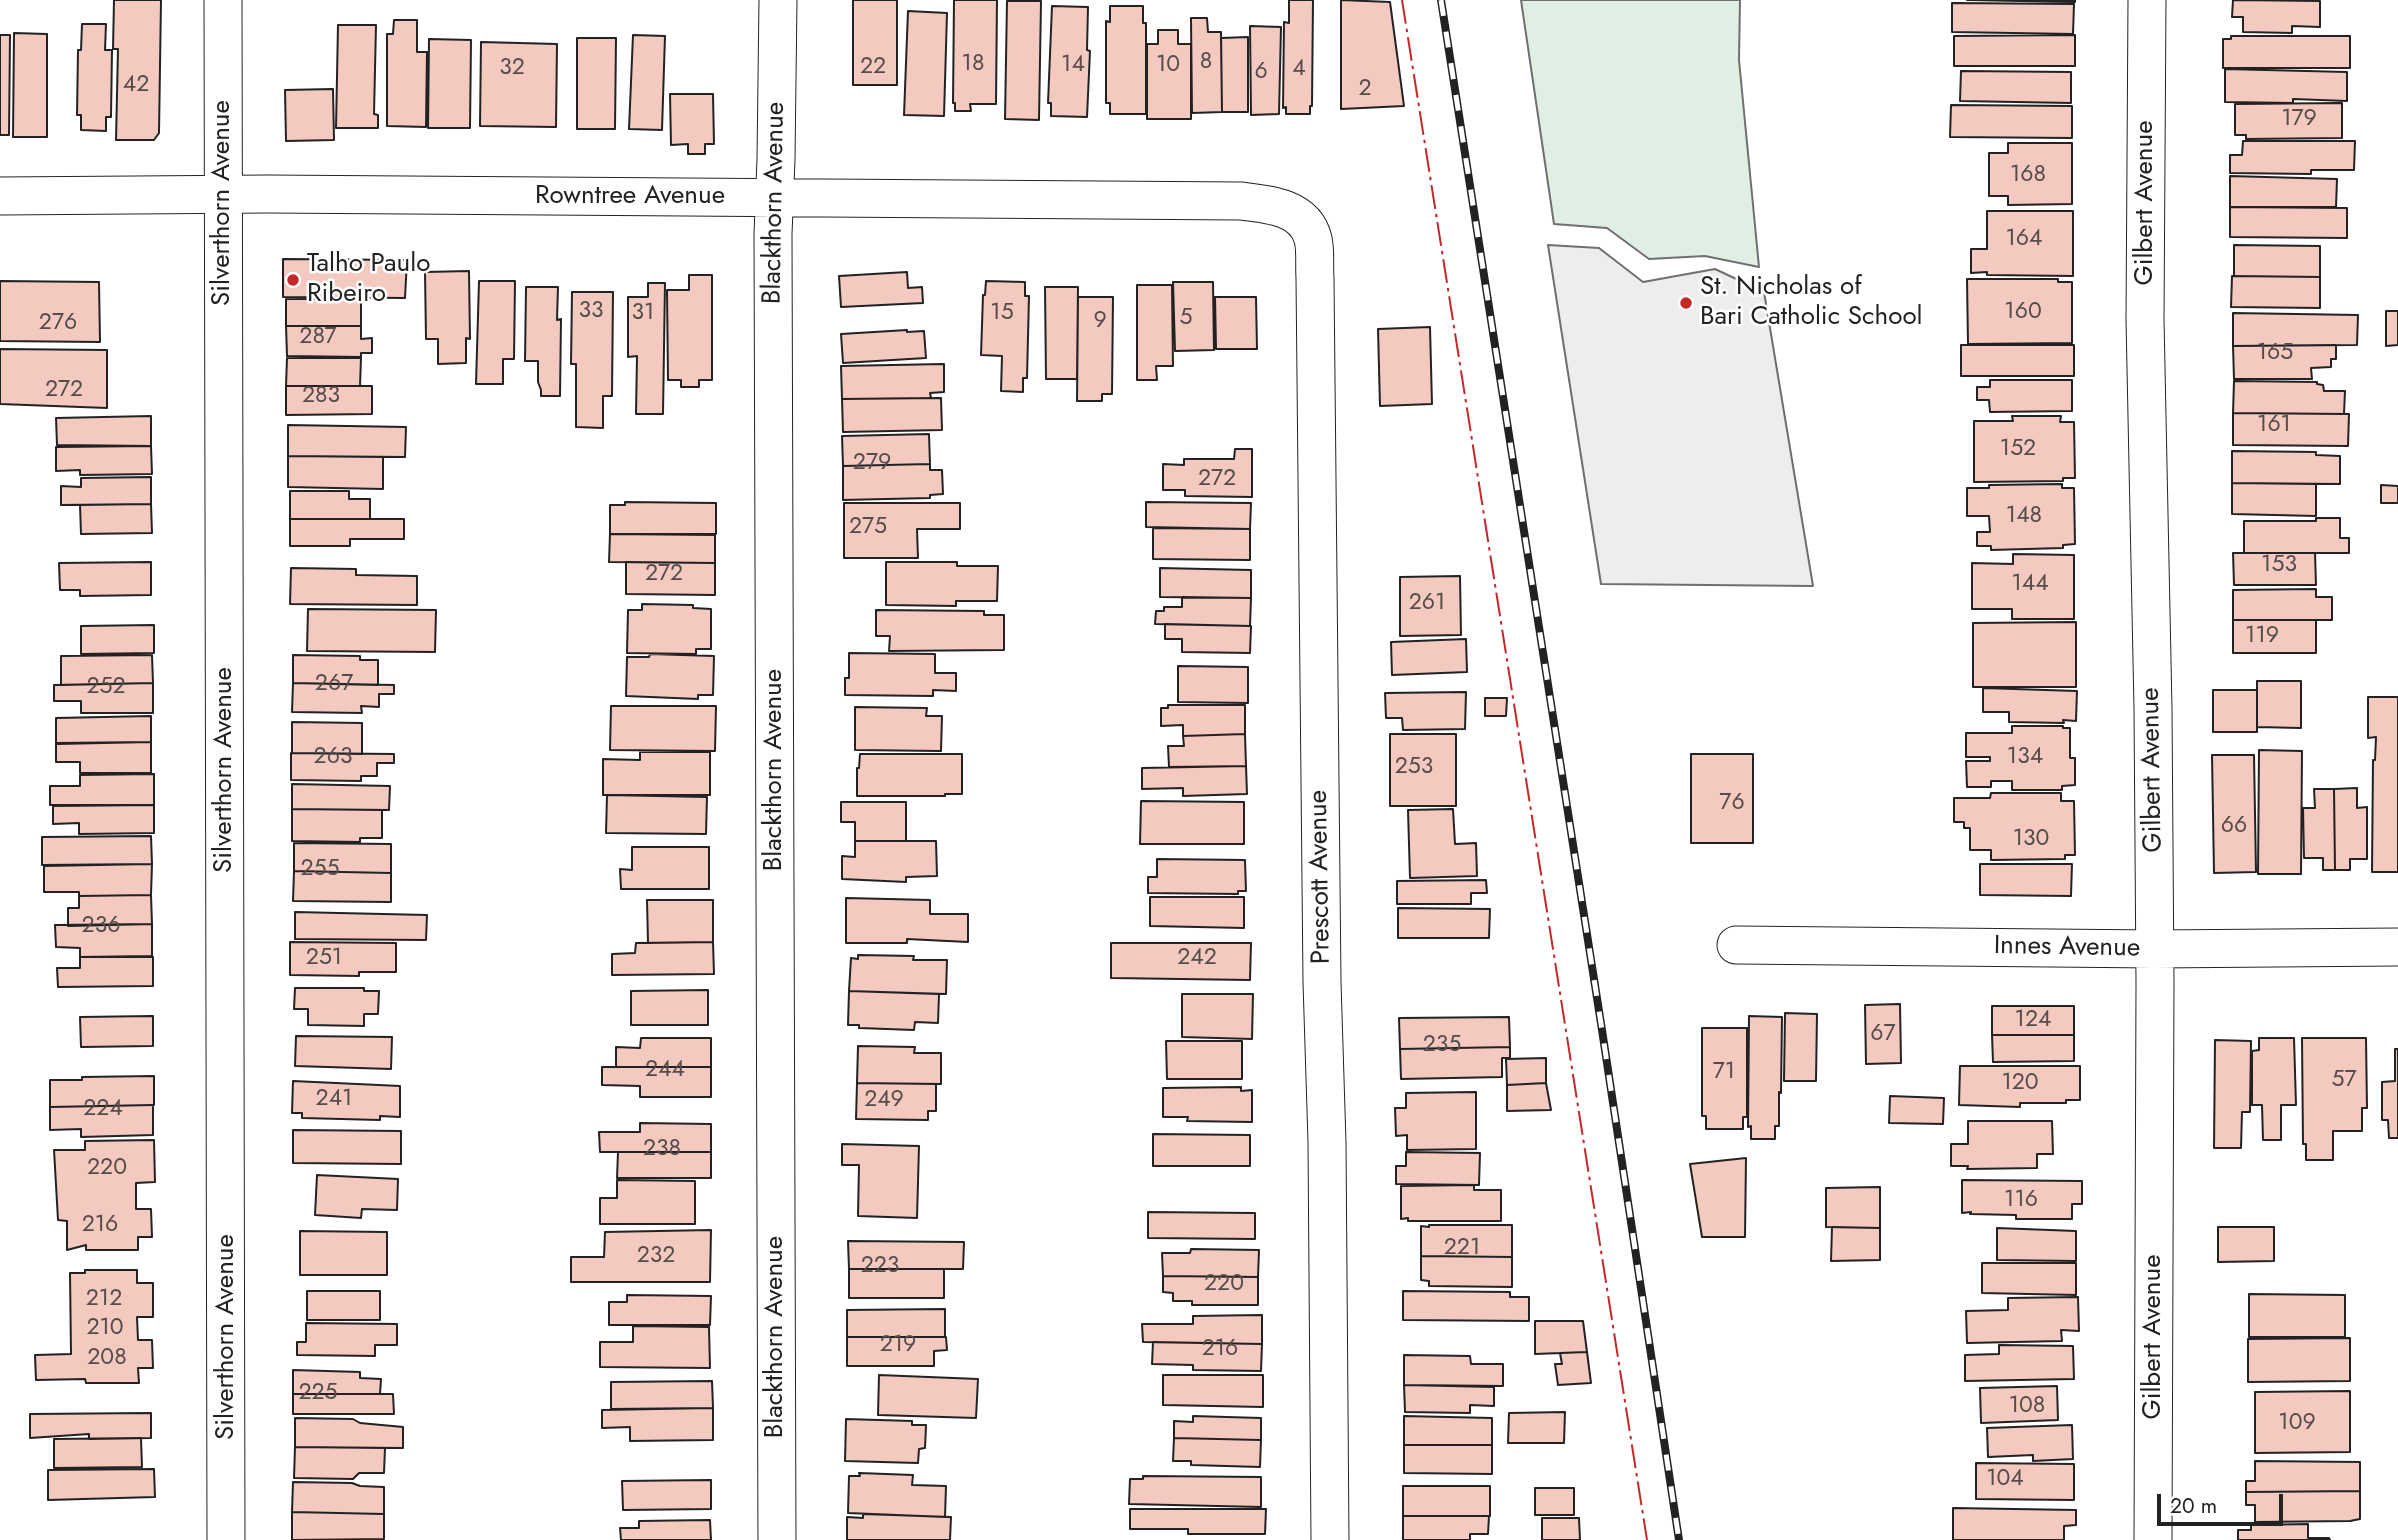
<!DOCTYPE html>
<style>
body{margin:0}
#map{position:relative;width:2398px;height:1540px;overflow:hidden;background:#fff;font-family:Jost,sans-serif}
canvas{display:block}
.scale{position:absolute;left:2157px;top:1494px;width:126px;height:32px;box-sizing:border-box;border:4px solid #222;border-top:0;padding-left:9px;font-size:21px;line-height:24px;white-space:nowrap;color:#222;-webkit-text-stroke:5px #fff;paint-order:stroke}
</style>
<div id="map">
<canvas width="2398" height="1540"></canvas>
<div class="scale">20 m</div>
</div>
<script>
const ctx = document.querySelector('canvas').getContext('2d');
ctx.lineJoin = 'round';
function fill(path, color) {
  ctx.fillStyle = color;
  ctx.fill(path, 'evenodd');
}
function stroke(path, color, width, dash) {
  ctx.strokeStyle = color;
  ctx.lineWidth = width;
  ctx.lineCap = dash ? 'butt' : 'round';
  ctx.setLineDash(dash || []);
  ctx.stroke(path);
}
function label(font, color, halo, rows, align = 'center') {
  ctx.font = font + ' Jost,sans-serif';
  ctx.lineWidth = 5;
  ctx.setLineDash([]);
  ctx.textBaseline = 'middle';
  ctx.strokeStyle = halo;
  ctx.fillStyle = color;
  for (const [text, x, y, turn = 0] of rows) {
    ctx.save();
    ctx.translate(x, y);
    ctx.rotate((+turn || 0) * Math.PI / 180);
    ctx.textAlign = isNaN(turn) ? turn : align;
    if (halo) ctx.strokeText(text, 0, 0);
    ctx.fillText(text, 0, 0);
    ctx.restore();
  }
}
const green = new Path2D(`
 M1521,0H1740L1739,60L1759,267L1705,256L1649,259L1607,228L1554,224Z`);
fill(green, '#e0efe3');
stroke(green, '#6f6f6f', 2);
const parking = new Path2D(`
 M1548,245L1599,248L1643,282L1715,269L1764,292L1813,586L1601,584Z`);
fill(parking, '#ededed');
stroke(parking, '#6f6f6f', 2);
const building = new Path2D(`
 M114,0H161L159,133L154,140H116L118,49H113Z
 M853,0H897V85H853Z
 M954,0H997L996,104H970L971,111H955V103H953Z
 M1289,0H1313L1312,106H1310V114H1286V107L1283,108L1284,22L1289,23Z
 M1341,0L1390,2L1404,106L1341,109Z
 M1967,0H2075V2Z
 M2233,0L2320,1V27L2292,26V33L2243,32V17H2232Z
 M1007,1H1041L1039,120L1005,119Z
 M1952,3L2074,4L2073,34L1952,32Z
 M1052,6L1088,7L1087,50L1090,51L1087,117L1051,116V103H1048Z
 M1110,6H1143V23H1146V114H1110V103H1106V21L1110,22Z
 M908,11L947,13L944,116L904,115Z
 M1191,18H1207L1208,32H1221L1222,112L1192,113Z
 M394,20H417V52H427L426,127L387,126V34H393Z
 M82,24H106L105,50H112L111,117H106V131L81,130V115H77L78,50H81Z
 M338,25H376L374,114L378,115V128H336Z
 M1250,26L1281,27L1279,114L1251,115Z
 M1158,30H1178V44H1191V119H1147V44H1158Z
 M14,33L47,34V137H13Z
 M0,35H10L9,135H0Z
 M633,35L665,36L662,130L629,129Z
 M2075,35V66H1954V36Z
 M2231,36H2350V68H2223V39H2231Z
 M1248,37V112H1222L1221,38Z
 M577,38H616L615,129H577Z
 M429,39L471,40L470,128H428Z
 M481,42L557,44L556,127L480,126Z
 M2225,69L2347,72V101L2293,99V103L2225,102Z
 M1961,71L2071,72V103L1960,101Z
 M333,89L334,140L286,141L285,90Z
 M670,94H713L714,144H705V154H688V144L671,145Z
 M2342,103V138L2246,139V135H2235V104Z
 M1951,105L2072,106V138L1950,137Z
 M2243,141H2355L2354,170H2311V174L2230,173V155H2242Z
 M2008,143H2072V204L2008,205V196H1989V153H2008Z
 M2230,176L2337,179L2336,207H2230Z
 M2230,207L2347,208V238L2230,237Z
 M1987,211H2073V276L1987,275V272L1971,273V249H1987Z
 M2234,245L2320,246V277L2234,276Z
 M283,259L407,260L405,298L283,297Z
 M469,271L470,339L466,338V363L438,364V339H426L425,272Z
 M907,272L908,288L922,287L923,303L841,307L839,276Z
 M689,275H712V380H699V387H681V380H668L667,290H689Z
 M2232,276L2320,277V308L2231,307Z
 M1967,279H2058V282H2072V343L1968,344Z
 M0,281L99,282L100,342L0,341Z
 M479,281H515L514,359H503V384H476Z
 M986,281L1025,282V296H1029L1027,378H1023V392L1001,391L1002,356L981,355L983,295H985Z
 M1173,282H1213L1214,350L1175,351Z
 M648,283H665L663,414H636L637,356L628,357V297H648Z
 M1137,285H1172L1173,366H1156L1157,380H1137Z
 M526,287H558L557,320L561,319L560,396H541V390L538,382V361H525Z
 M1045,287H1078L1077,379H1046Z
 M572,292H613L612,396H603V428L576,427V364H571Z
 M1078,297H1113L1112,394H1102V401H1077Z
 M1215,297H1256L1257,349H1216Z
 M286,299H361V326H286Z
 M2386,311H2398V345L2386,346Z
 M2233,313L2358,315L2357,345L2233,346Z
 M286,326H361V339L372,338V353H361V357L287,356Z
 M1430,327L1432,404L1380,406L1378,329Z
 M907,330V332L924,331L926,358L843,363L841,334Z
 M1961,345H2074V376H1961Z
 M2336,345V359H2331V367L2311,368L2312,379H2234L2233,346Z
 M0,349L107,350V408L0,404Z
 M287,358H361L360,386H286Z
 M944,364V392L930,393L931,398L842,399L841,366Z
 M1990,380H2072V411L1990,412L1989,400H1977V387H1990Z
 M2234,381L2317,382V384L2323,385L2324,391H2345L2344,414L2233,413Z
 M286,386H372V414L286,415Z
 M941,398L942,430L843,432L842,399Z
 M2233,413L2349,414L2348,446L2233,445Z
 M151,416V446L57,445L56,418Z
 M2012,416H2061L2060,422H2074L2075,478H2063V481L1974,482V421H2013Z
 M288,425L406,427L405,457L288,456Z
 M929,434L930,464L843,466L842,436Z
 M151,446L152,474L80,475V470L56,471V447Z
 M1235,449H1252V497L1185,496V490H1163V464L1184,465V459H1234Z
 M2232,451L2316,452V455L2340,456V484L2232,483Z
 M288,456L383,457V489L288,487Z
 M930,464V470H942L943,494L930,495V498L843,500V466Z
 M151,477V504L61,505V486L81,487V478Z
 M2232,483L2316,484V516L2232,514Z
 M2062,484V488H2074L2075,544L2063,545V548L1991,550V546H1977V532H1990L1989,516H1967V488H1989V485Z
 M2381,485L2398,486V503H2381Z
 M290,491H349V499H370V519H290Z
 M625,502L716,503V534H610V505H625Z
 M1146,502L1251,503L1250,529L1146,527Z
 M844,503H960V529H917L918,558H844Z
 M151,504L152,533L81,534L80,505Z
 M2316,518H2340V538H2349V553H2244V521H2316Z
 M290,519H404V539H350V546H290Z
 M1153,528L1250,529V560L1153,559Z
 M610,534L715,535V563L609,562Z
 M2233,553H2315L2316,585H2234Z
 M2013,554L2074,555V619H2012V609H1972V563L2013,564Z
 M151,562V595L80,596V590H60L59,563Z
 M626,562L715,563V595L626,594Z
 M886,562H957V566H998L997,601H956V606L886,605Z
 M291,568L356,569V575L417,576V605L290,604Z
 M1160,568L1251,570V598L1160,597Z
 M1460,576L1461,635L1400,636V577Z
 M2316,589V597H2332V620H2233V590Z
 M1182,597L1251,598L1250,626L1155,624L1156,611H1164V607H1182Z
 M642,604L693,605V608L711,609V649H696V654L627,653L628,610H642Z
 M308,609L436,610L435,652L307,651Z
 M876,610L984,611V615H1004V650L889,651L890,636H876Z
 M2233,620H2316V653H2233Z
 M2076,622V687H1973V623Z
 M1165,624L1251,626L1250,653L1182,652V639H1165Z
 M154,625V653L81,654V626Z
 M1466,639L1467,672L1392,675L1391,642Z
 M849,653L935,654V673H956V691L933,690V696L845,695V678H849Z
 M650,654L714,656L713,695H698V699L626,696L627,657H649Z
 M152,655L153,683L61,685V656Z
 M293,655L360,656V660H378V685L293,683Z
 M1178,666L1248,667V703L1178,702Z
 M2257,681H2301V728L2257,727Z
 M153,683V713H81V701H54V685Z
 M293,683L394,685V694H379V707L361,706L362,713L292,712Z
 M1983,688L2077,691L2076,721L2063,720L2064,723L2009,722V712H1983Z
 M2213,690H2257V732H2213Z
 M1466,692L1465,729L1403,730L1402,718H1386L1385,693Z
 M2368,697H2398V872H2372L2373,760H2375L2376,737L2368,738Z
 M1485,698H1507L1506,716H1485Z
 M1168,705H1245V734L1183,736V725L1161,726V708H1168Z
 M611,706H716L715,751L610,750Z
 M855,707L927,708L926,716H942L941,751L855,750Z
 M151,716V742L56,743V718Z
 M292,722L362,723V754L292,753Z
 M2012,726H2063V728H2070V758H2075V785L2062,786V790H2012V781H1991V787H1967L1966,761H1990V757H1966V733H2012Z
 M1245,734L1246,766L1169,767L1168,746H1184L1183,736Z
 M1390,734H1456V806H1390Z
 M151,742V773H80V762H56V744Z
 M2259,750L2302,751L2301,874H2258Z
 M640,752H710V795H603V759L640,760Z
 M291,753L394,754V763H377V776H361V781L291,780Z
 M860,754H962V794H945V796H857V768H859Z
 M1691,754H1753V843H1691Z
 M2212,755H2254L2256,872L2214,873Z
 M1246,766L1247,794L1183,796V788L1142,789V768Z
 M154,774V805H50V786H80V775Z
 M292,784L390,786L389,810L292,809Z
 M2357,788V808L2367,807V859H2350V870H2335L2334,789Z
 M2314,789H2334L2335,870H2323V858H2304L2303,808H2315Z
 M1991,793H2061V801H2074L2075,855H2065V859L1991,860V850H1970V828H1964V822H1954V798H1990Z
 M607,795L707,797L706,834L606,833Z
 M1141,801L1244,802V844H1140Z
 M841,802H906V841H855V822H841Z
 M154,805V833L79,834V823L53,824V806Z
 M292,809L382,810V838H360V842L292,841Z
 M1453,809L1455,844L1476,843L1477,876L1410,878L1408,810Z
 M151,836L152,864L42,865V837Z
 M855,841H936L937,876L906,877V882L842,879V856L855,857Z
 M294,843L391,844V873L294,871Z
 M632,847H709V889H621L620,869L632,870Z
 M1157,859L1245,860L1246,891H1238V894L1148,893V877H1157Z
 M152,864L151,895L79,896V892H44V866Z
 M1980,864H2072L2071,896L1980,895Z
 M294,871L391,873V902L293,901Z
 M1486,880L1487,893H1471V904H1397V881Z
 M151,895L152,924L68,926V908H79V896Z
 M1150,897H1244V928L1150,926Z
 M846,898L930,900V914H968V942L907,939V943H846Z
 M647,900H713V942L648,943Z
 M1398,908L1490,909L1489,938H1398Z
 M295,912L427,915L426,940L295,939Z
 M152,924V956L80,957V948L56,947L55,925Z
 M290,942L396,943V972H359V976L290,975Z
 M713,942L714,974L612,975V954L635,953L636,943Z
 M1111,943H1251L1250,980L1111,978Z
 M858,955L914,956L913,960H947L946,994L849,991L851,958L858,959Z
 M80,957H153V986L58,987L57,968H80Z
 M295,988H364V991H379L378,1014H364V1026L308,1025V1009H294Z
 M708,990V1025H631V991Z
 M849,991L939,994L938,1023L915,1022L914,1030L859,1028V1025H848Z
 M1182,994H1253L1252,1039L1182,1037Z
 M1900,1004L1901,1063L1866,1064L1865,1005Z
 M1992,1006H2074V1035H1992Z
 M1785,1013L1817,1014L1816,1081H1784Z
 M153,1016V1046L81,1047L80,1017Z
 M1749,1016L1782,1017L1781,1093L1779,1092V1126H1775V1139H1751V1126L1748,1127Z
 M1509,1017L1510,1047L1400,1049L1399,1018Z
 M1702,1028H1747V1117H1743V1129H1706V1116H1702Z
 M1992,1035H2074V1061L1993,1062Z
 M296,1036L392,1037L391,1069L295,1066Z
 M641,1038H711V1067H616V1047L640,1048Z
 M2259,1038H2294L2296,1105H2281V1140H2263L2262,1105H2252V1051L2259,1050Z
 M2302,1038H2366L2367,1108H2362V1131H2333V1160H2306V1144H2303Z
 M2215,1040L2251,1041L2250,1112H2242L2241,1148H2214Z
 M1166,1041H1242V1079H1167Z
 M858,1046L915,1047L914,1053H941V1084L857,1083Z
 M1510,1047V1058H1502V1077L1401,1079L1400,1049Z
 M2395,1049H2398V1138H2389L2388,1120H2382V1082L2395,1081Z
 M1546,1058V1083L1507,1085L1506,1059Z
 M1960,1066H2080V1100H2066V1103H2020V1107L1959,1105Z
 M602,1067H711V1097H640V1086L602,1085Z
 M154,1076V1105L50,1107V1080H82V1077Z
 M293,1081L400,1086V1117L380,1116V1120L302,1118V1113H292Z
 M857,1083L936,1084V1111H928V1120L856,1119Z
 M1546,1083L1551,1110L1507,1111V1085Z
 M1241,1087V1091L1252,1090V1122L1187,1121L1188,1117H1163V1088Z
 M1476,1092V1149L1407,1150V1135L1396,1136L1395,1108H1406V1093Z
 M1890,1096L1944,1098L1943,1124L1889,1123Z
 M153,1105V1135L81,1137V1129L50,1130V1107Z
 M1968,1121H2052L2053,1154H2037V1168L1967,1169L1968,1166H1951V1144H1968Z
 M640,1123L711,1124V1152H600L599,1132H640Z
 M293,1130L401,1131V1164L293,1163Z
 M1153,1134L1250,1135V1166H1153Z
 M154,1140L155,1182L136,1183V1209H151L152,1237H138V1250H86V1245L67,1250V1221L58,1220L54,1150H85V1141Z
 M842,1144L919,1146L917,1218L858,1216L859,1165H842Z
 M618,1152H711V1178H617Z
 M1406,1152L1480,1153L1479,1185L1396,1184V1166H1406Z
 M1746,1158L1745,1237H1702L1690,1164Z
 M317,1175L398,1179L397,1210L362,1209L361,1218L315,1215Z
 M617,1180L695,1181V1224H600V1198H617Z
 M1962,1180L2082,1181V1204H2072V1219H2016V1215L1970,1214L1971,1212L1962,1213Z
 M1474,1185V1190H1501V1221H1408V1218L1401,1219V1186Z
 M1880,1187V1228L1826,1227V1188Z
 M1148,1212L1255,1213V1239L1148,1238Z
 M1429,1225H1512V1257L1421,1256V1226L1429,1227Z
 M1832,1227L1880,1228V1260L1831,1261Z
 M2218,1227H2274V1261L2218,1262Z
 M1997,1228L2076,1231V1261L1997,1260Z
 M711,1230L710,1282H571V1257H604L605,1232Z
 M300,1231L387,1232V1275H300Z
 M848,1241L964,1242L963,1269H849Z
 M1191,1249L1259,1250L1258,1277L1163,1276L1162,1253H1190Z
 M1421,1256L1512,1257V1287L1429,1286V1281L1421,1280Z
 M1982,1263H2076V1295L1982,1293Z
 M849,1269H944V1298H849Z
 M85,1270H137V1283H153V1317H137L138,1340H152L153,1368H138L139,1383H86L85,1379L36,1380L35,1355L71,1354L70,1273H85Z
 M1163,1276L1258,1277V1305H1192V1301H1173V1293L1163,1292Z
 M307,1291H380V1320H307Z
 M1403,1291L1510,1292V1297H1529V1321L1403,1320Z
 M2249,1294L2345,1295V1337H2249Z
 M627,1295L711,1296L710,1325H609V1302H627Z
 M2078,1297L2079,1331L2061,1330L2062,1341L1967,1343L1966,1311L2008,1310V1298Z
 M945,1309V1337H847V1310Z
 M1262,1315V1344L1143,1342L1142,1324H1193V1316Z
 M1535,1321H1583L1587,1352L1535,1354Z
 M306,1323L397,1324V1345H375V1356L297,1355V1342H306Z
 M633,1326L709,1327L710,1368L600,1367V1342H633Z
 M847,1337H946L947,1350L934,1351V1366H847Z
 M2350,1338V1381L2248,1382V1339Z
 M1153,1342L1262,1344L1261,1371L1193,1370V1365L1152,1364Z
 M1999,1345L2073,1346L2074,1379L1965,1381V1355L1999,1354Z
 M1587,1352L1591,1383L1558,1385L1555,1364H1562L1560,1353Z
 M1404,1355L1470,1356L1471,1364H1503V1386L1404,1385Z
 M293,1370L360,1372V1378L381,1379L380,1394H293Z
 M879,1375L978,1379L976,1418L878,1415Z
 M1163,1375H1263V1407L1163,1405Z
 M712,1381L713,1408L611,1409V1382Z
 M1404,1385L1494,1387V1406L1470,1405V1413L1405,1412Z
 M2057,1386L2058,1420L1981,1423L1980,1388Z
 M2350,1391V1452L2255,1453V1392Z
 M293,1394H393L394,1414H293Z
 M713,1408V1440L630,1441V1427L602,1428V1410Z
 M1565,1412L1564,1443H1508L1509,1413Z
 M151,1413V1438L89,1439V1434L30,1438V1414Z
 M1193,1416L1261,1418V1440L1174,1438V1421L1193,1422Z
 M1404,1416L1492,1418V1445H1404Z
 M295,1418L353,1419L360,1423L403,1427V1448L295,1447Z
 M846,1419L912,1421V1425H926L925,1448L919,1449L918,1463L845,1461Z
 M2072,1425L2073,1459L2033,1461V1455L1988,1457L1987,1428Z
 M141,1438L142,1467L54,1468V1439Z
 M1174,1438L1261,1440L1260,1467L1191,1465V1461H1173Z
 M1404,1445H1492V1474L1404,1473Z
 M295,1447L385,1448L384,1473H359L353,1479L294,1478Z
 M2255,1461L2360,1462V1491L2246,1492V1481H2255Z
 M1976,1463L2074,1464V1500L1976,1499Z
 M154,1469L155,1497L48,1500V1470Z
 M859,1473L913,1475L912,1485L946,1486L945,1517L848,1513L849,1476H860Z
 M1143,1476L1261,1477V1507L1129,1504L1130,1479H1143Z
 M711,1480V1509L623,1510L622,1481Z
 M293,1482L352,1483L360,1486L384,1487V1514L292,1512Z
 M1403,1486H1490V1516H1403Z
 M1535,1488H1574V1515H1535Z
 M2360,1491V1519L2350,1521L2255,1522V1505H2246V1492Z
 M1953,1508L2076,1510V1525L2064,1526V1540H1953Z
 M1130,1509H1266L1265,1534H1188V1529H1130Z
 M292,1512L384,1514V1539L292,1540Z
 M863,1514L951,1517L950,1540H847V1517L863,1518Z
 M1403,1516H1489L1488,1534H1470V1540H1403Z
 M1542,1518H1579L1580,1540H1542Z
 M710,1520L711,1540H621L620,1528H639V1521Z
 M2308,1524V1538H2329L2330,1540H2238V1530H2251V1525Z`);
fill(building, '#f3c9c0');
stroke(building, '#222', 2);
const minor = new Path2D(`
 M223,0L226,1540
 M2147,0L2145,319L2153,709L2155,983L2153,1540
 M0,196L268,194L1241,201C1268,204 1305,207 1313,239C1316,251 1314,265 1315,278L1322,982L1327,1142L1330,1540
 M1736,945L2155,949L2398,947
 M777,1540L773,234L776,159L778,0`);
stroke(minor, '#222', 39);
stroke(minor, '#fff', 37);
const rail = new Path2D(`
 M1441,0L1602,1030L1679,1540`);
stroke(rail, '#222', 8);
stroke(rail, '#fff', 5, [16]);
stroke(new Path2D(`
 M1402,0L1647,1540`), '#c62828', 2, [24, 5, 3.5, 5]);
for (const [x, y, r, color] of [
 [293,280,7,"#c62828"],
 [1686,303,7,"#c62828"]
]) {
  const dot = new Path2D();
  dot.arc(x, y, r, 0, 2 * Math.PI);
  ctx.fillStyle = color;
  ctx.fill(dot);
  stroke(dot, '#fff', 2.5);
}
label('23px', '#564c4a', null, [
 ["8",1206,62],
 ["18",973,64],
 ["14",1073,65],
 ["10",1168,65],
 ["22",873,67],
 ["32",512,68],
 ["4",1299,69],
 ["6",1261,72],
 ["42",136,85],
 ["2",1365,89],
 ["179",2299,119],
 ["168",2028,175],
 ["164",2024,239],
 ["33",591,311],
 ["160",2023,312],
 ["31",643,313],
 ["15",1002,313],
 ["5",1186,318],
 ["9",1100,321],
 ["276",58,323],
 ["287",318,337],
 ["165",2275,353],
 ["272",64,390],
 ["283",321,396],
 ["161",2274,425],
 ["152",2018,449],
 ["279",872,463],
 ["272",1217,479],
 ["148",2024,516],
 ["275",868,527],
 ["153",2279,565],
 ["272",664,574],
 ["144",2030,584],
 ["261",1427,603],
 ["119",2262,636],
 ["267",334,684],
 ["252",106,687],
 ["263",333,757],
 ["134",2025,757],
 ["253",1414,767],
 ["76",1732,803],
 ["66",2234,826],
 ["130",2031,839],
 ["255",320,869],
 ["236",101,926],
 ["251",324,958],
 ["242",1197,958],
 ["124",2033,1020],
 ["67",1883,1034],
 ["235",1442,1045],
 ["244",665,1070],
 ["71",1724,1072],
 ["57",2344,1080],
 ["120",2020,1083],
 ["241",334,1099],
 ["249",884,1100],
 ["224",103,1109],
 ["238",662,1149],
 ["220",107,1168],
 ["116",2021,1200],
 ["216",100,1225],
 ["221",1462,1248],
 ["232",656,1256],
 ["223",880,1266],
 ["220",1224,1284],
 ["212",104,1299],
 ["210",105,1328],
 ["219",898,1345],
 ["216",1220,1349],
 ["208",107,1358],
 ["225",318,1393],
 ["108",2027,1406],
 ["109",2297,1423],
 ["104",2005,1479]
]);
label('26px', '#222', '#fff', [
 ["Rowntree Avenue",630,197],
 ["Silverthorn Avenue",223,203,-90],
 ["Blackthorn Avenue",775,203,-89],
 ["Gilbert Avenue",2146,203,-90],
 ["Silverthorn Avenue",225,770,-90],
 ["Blackthorn Avenue",775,770,-90],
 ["Gilbert Avenue",2153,770,-91],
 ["Prescott Avenue",1321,877,-91],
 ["Innes Avenue",2067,948,1],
 ["Silverthorn Avenue",227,1337,-90],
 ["Blackthorn Avenue",776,1337,-90],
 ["Gilbert Avenue",2154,1337,-90]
]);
label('26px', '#222', '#fff', [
 ["Talho Paulo",307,265],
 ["Ribeiro",307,295],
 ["St. Nicholas of",1700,288],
 ["Bari Catholic School",1700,318]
], 'left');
</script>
